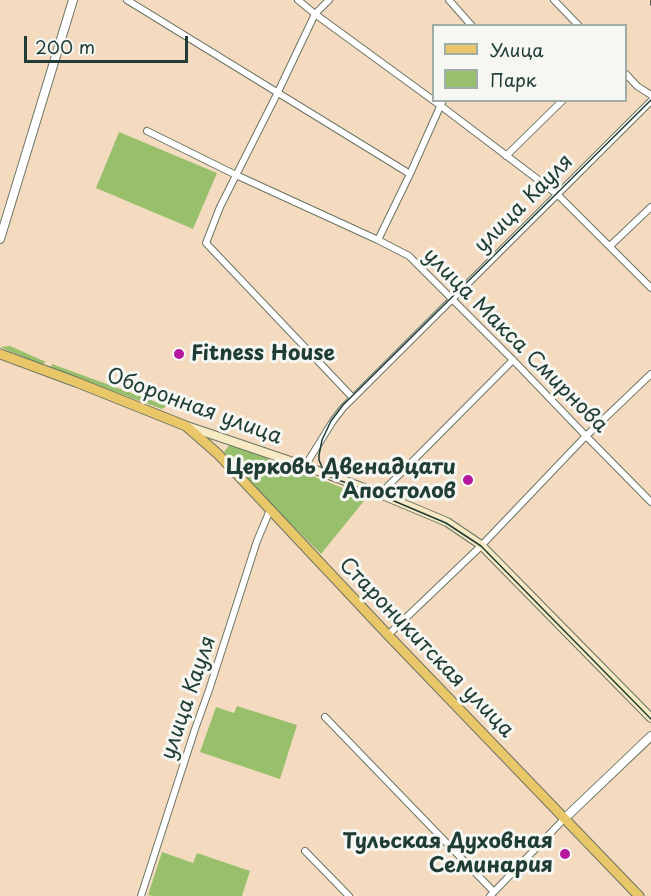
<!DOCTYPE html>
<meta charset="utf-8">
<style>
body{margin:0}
#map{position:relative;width:651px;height:896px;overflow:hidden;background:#f4dbbf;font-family:"Playpen Sans",sans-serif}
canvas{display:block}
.legend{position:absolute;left:432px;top:24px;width:195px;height:78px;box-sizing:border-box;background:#f6f6f2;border:2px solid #a0aca6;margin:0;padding:8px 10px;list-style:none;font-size:18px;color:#1f3d34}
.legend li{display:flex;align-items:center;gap:12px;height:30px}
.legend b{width:30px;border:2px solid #a0aca6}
.scale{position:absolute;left:24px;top:36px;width:164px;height:27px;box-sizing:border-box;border:3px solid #1f3d34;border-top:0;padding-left:8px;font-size:18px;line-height:21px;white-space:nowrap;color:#1f3d34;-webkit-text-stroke:4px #f6f6f2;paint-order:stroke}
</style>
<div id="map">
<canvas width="651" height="896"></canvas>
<ul class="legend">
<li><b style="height:8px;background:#e9c769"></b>Улица</li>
<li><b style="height:16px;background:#98c06c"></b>Парк</li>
</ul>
<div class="scale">200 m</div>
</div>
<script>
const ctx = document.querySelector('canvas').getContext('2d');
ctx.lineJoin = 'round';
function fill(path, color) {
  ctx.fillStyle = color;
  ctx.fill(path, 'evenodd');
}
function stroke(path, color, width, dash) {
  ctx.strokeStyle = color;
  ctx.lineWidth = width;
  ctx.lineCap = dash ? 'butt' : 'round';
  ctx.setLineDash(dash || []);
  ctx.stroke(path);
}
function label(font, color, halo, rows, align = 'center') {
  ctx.font = font + ' "Playpen Sans",sans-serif';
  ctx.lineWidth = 6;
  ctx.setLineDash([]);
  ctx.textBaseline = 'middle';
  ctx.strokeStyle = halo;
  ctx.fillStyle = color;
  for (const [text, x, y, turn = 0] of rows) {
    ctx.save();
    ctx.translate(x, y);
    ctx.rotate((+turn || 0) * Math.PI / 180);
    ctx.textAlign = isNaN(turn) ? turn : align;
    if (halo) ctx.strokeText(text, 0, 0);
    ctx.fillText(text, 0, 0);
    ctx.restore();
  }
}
fill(new Path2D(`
 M119,132L217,173L193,229L96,188Z
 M10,346L46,362L43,364H39L0,347Z
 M52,364L167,406L162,409L53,369L51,367Z
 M230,444L361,495L368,496L321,554L262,495L224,452Z
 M237,706L297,725L280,779L200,752L216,707L234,713Z
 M162,852L193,863L197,853L250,871L242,896H153L148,895Z`), '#98c06c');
const minor = new Path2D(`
 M127,0L410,174
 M298,0L315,14L441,106L557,194L651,288
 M329,0L315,14L277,94L220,207L206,243L353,398
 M449,0L472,26
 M554,0L579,26
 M626,74L637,86L651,95
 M147,131L236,175L378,240L409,256L513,360L586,436L651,502
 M506,156L563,100
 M378,240L410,174L443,100
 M610,246L651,207
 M305,466L333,421L343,408L651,101
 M380,494L513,360
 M388,635L481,546L583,439L651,374
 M325,717L494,892
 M305,851L349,896
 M141,896L195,729L209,690L257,541L270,510
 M490,896L564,819`);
const tertiary = new Path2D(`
 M0,239L73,0
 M564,819L651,736`);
const secondary = new Path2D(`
 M187,426L305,466L380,494L447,522L481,545L651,718`);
const primary = new Path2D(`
 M0,354L76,382L186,426L218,454L388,635L639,896`);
stroke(minor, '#6a7465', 8);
stroke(tertiary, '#6a7465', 10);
stroke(secondary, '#6a7465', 10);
stroke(primary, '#6a7465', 11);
stroke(minor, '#fff', 6);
stroke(tertiary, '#fff', 8);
stroke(secondary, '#f6e9c3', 8);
stroke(primary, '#e9c769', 9);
stroke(new Path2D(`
 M651,0V5
 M651,100L343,405L331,421L322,440L319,455V460L324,472L330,477L380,495L446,523L481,546L651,719`), '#1f3d34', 1.5);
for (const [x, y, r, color] of [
 [179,354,6,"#b5179e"],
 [468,480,6,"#b5179e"],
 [565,854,6,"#b5179e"]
]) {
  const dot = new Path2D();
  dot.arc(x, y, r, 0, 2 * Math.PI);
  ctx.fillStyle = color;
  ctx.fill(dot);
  stroke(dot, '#f6f6f2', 2);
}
label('21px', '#1f3d34', '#f6f6f2', [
 ["улица Кауля",524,204,-45],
 ["улица Макса Смирнова",515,341,45],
 ["Оборонная улица",194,407,20],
 ["Староникитская улица",426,648,46],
 ["улица Кауля",189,698,-71]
]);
label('bold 21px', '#1f3d34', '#f6f6f2', [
 ["Fitness House",191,354,"left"],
 ["Церковь Двенадцати",456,468],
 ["Апостолов",456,492],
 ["Тульская Духовная",553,842],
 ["Семинария",553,866]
], 'right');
</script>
